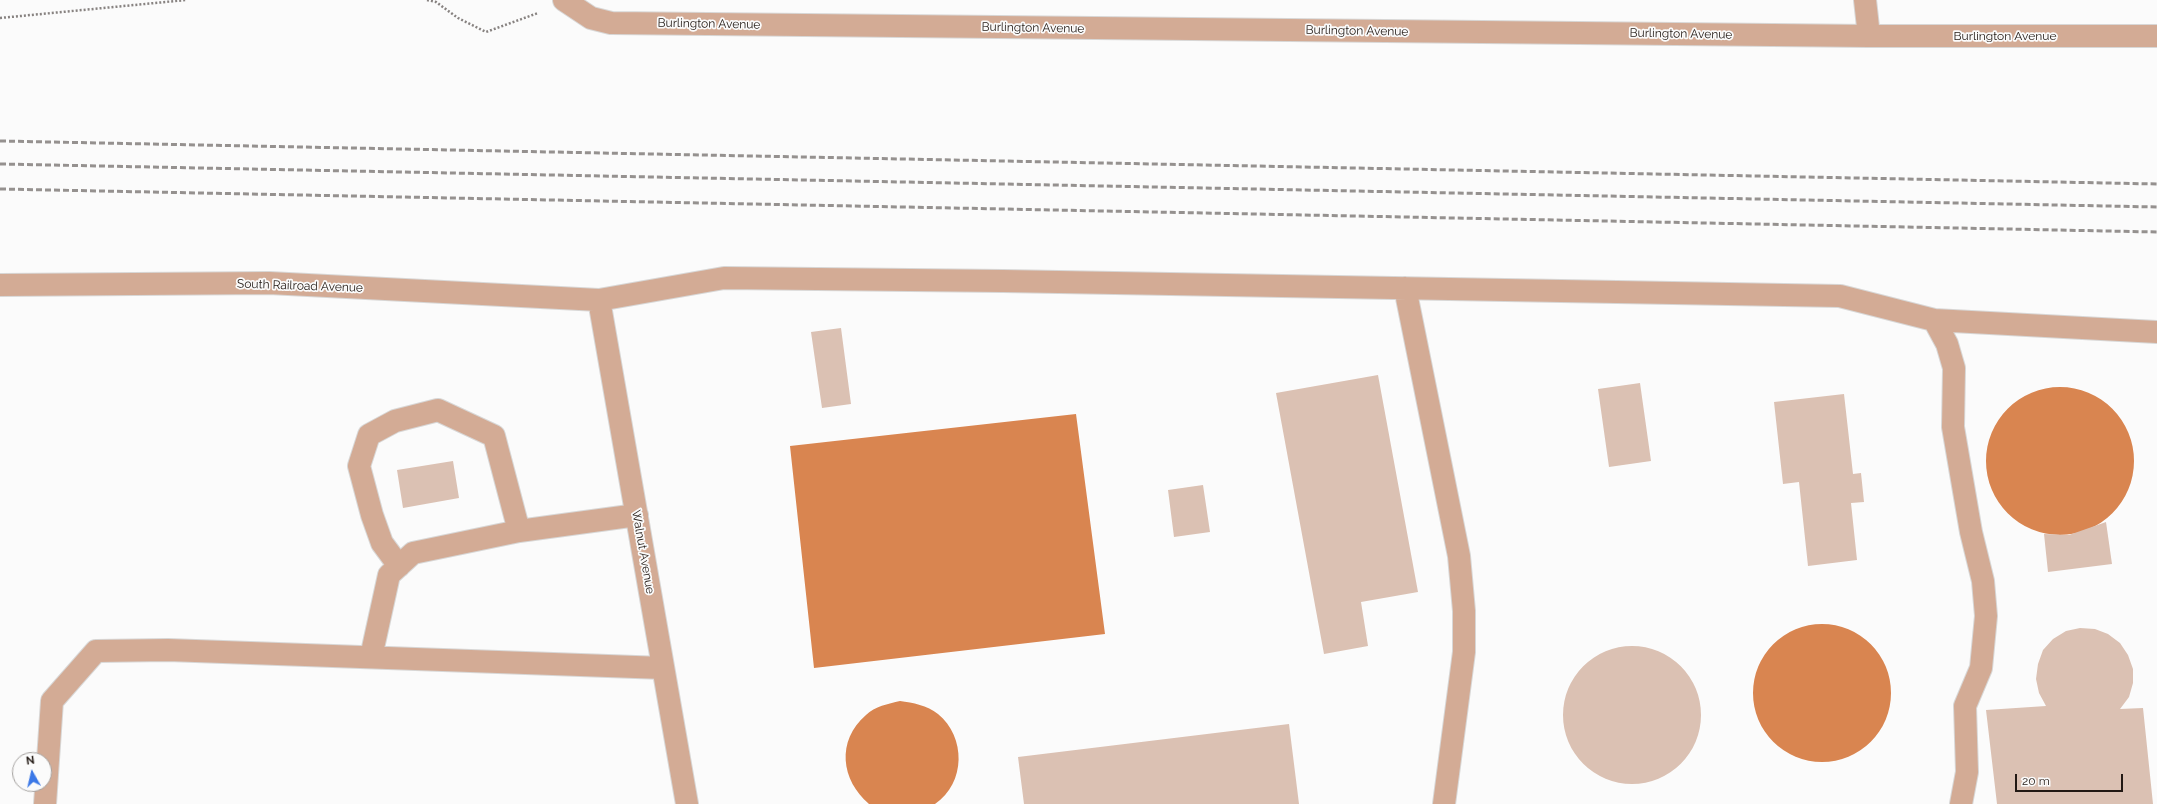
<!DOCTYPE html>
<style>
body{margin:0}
#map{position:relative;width:2157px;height:804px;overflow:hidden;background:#fbfbfb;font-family:Raleway,sans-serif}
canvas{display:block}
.north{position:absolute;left:12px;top:752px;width:40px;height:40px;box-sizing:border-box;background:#fbfbfb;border:1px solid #a4a19f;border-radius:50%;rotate:352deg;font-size:11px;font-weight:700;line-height:16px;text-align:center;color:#221914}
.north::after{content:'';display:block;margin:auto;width:14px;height:18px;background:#3b78e7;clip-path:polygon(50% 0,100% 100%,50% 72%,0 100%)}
.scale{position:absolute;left:2015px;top:774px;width:108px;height:18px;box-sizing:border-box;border:2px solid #221914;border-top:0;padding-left:5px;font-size:12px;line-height:14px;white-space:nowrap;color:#221914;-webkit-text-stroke:3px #fbfbfb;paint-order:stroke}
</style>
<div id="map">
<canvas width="2157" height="804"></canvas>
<div class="north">N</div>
<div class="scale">20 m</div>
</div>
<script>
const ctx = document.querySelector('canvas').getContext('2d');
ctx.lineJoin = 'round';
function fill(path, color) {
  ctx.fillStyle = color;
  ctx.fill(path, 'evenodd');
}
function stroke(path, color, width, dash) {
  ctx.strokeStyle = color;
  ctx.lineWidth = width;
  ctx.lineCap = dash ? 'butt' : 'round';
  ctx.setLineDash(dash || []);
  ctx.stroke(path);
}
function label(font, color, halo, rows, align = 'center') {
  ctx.font = font + ' Raleway,sans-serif';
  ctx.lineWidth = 3.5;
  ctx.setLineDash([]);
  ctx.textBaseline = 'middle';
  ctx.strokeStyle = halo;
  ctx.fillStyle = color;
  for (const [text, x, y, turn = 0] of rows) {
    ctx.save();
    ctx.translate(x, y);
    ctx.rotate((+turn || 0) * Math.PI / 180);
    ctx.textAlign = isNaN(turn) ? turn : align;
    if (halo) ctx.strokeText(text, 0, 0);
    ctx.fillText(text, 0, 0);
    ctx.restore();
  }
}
fill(new Path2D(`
 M1986 461a74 74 0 1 1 148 0a74 74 0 1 1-148 0Z
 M1076,414L1105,634L814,668L790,446Z
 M1753 693a69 69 0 1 1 138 0a69 69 0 1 1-138 0Z
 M900,701C913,703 927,705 938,714C966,737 966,783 935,804H869C841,780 836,741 866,715C875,706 888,704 900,701Z`), '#d98550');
fill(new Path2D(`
 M841,328L851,404L822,408L811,332Z
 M1378,375L1418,592L1361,602L1368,646L1324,654L1276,393Z
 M1640,383L1651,461L1609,467L1598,389Z
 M1844,394L1853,474L1861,473L1864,502L1851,503L1857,560L1808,566L1799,482L1783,484L1774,402Z
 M453,461L459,498L403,508L397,470Z
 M1203,485L1210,532L1174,537L1168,490Z
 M2106,522L2112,564L2048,572L2044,534L2069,535Z
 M2080,628L2095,629L2108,634L2120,643L2128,655L2133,669V683L2129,697L2120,709L2143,708L2153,804H1997L1986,710L2046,706L2039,693L2036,679L2038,664L2043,650L2053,639L2066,631Z
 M1563 715a69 69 0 1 1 138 0a69 69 0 1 1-138 0Z
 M1289,724L1299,804H1024L1018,757Z`), '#dbc1b3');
const minor = new Path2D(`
 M564,0L591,18L611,23L1869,36H2157
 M1865,0L1869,36
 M0,285L269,283L599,300L724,278L1003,281L1840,296L1934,320L2157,332
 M1405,288L1459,556L1464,611V652L1444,804
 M599,300L687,804
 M1934,320L1947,344L1954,368L1953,427L1971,532L1983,581L1986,616L1981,668L1965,706L1967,772L1961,804
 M399,566L382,543L372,515L359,466L369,435L395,421L438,410L494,436L519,531
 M371,657L389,575L413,553L519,531L637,515
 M45,804L52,701L96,651L168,650L663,668`);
stroke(minor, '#d8d7d6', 24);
stroke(new Path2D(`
 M427,0L436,2L458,18L486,32L538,13
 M0,18L186,0`), '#878280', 2.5, [2, 2]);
stroke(minor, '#d3ab95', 22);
stroke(new Path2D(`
 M0,141L2157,184
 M0,164L2157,207
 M0,189L2157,232`), '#95918f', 3, [6, 3]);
label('12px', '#221914', '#fbfbfb', [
 ["Burlington Avenue",709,24,1],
 ["Burlington Avenue",1033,28,1],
 ["Burlington Avenue",1357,31,1],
 ["Burlington Avenue",1681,34,1],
 ["Burlington Avenue",2005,36],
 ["South Railroad Avenue",300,286,2],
 ["Walnut Avenue",643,552,80]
]);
</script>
